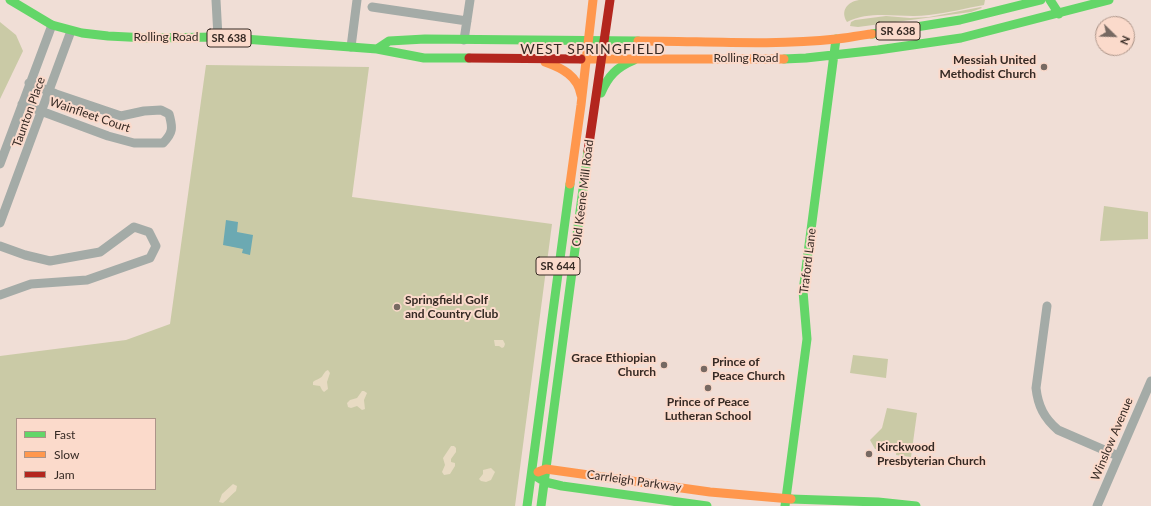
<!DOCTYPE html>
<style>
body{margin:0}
#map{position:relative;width:1151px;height:506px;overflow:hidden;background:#f0ded6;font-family:Lato,sans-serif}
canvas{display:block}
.legend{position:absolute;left:16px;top:418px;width:140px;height:72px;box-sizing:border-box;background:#fbdacb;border:1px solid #ac9488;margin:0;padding:5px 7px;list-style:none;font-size:12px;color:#362a24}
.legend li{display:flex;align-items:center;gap:8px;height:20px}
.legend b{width:20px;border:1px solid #ac9488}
.north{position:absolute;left:1095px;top:16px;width:40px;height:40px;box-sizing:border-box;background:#fbdacb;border:1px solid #ac9488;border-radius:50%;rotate:113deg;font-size:11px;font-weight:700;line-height:16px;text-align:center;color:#362a24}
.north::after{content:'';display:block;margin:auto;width:14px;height:18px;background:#776962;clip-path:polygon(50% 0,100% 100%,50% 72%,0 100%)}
</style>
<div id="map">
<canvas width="1151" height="506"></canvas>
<ul class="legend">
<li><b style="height:5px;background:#63d668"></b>Fast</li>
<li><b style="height:5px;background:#ff974d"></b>Slow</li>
<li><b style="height:5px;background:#b3261e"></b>Jam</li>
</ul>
<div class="north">N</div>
</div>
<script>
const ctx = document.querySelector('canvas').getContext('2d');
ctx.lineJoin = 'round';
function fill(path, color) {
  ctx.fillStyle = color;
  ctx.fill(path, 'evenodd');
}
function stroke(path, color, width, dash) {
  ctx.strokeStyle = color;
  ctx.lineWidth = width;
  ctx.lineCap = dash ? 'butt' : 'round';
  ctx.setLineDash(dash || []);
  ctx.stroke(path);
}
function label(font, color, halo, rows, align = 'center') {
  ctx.font = font + ' Lato,sans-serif';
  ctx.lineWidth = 4;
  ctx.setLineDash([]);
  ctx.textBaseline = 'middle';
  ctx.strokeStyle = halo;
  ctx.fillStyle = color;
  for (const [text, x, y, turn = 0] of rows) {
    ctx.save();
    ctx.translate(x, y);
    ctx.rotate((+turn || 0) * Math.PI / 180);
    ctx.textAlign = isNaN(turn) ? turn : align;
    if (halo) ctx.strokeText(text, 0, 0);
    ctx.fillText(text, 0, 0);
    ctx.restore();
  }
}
fill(new Path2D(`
 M859,0H985L984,5C966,8 948,13 929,15C902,19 873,9 847,22C840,11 847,2 859,0Z
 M981,7L982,8L971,12L858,27L850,26L851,22L855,20L886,16L910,18L929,17Z
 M0,22L16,35L23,51L0,99Z
 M206,65L369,67L352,197L552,224L515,506H0V356L126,340L170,324ZM17,419H155V489H17Z
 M1104,206L1148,212V239L1100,241Z
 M853,355L888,359L886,378L850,373Z
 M887,408L917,413L911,457L896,455L897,445L882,443L881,450L875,449L870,440L882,428Z`), '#cacaa6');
fill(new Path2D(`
 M494,340H503L505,344L504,347L502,348L499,346H495Z
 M328,370L330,373L327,382L328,389L324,392L322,390L320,386L313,385V382C315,380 317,380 320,378C324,376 323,372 328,370Z
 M362,391H364L367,393L364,400L365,409L362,410L357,406L351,408L348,407L347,403L350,400L357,398Z
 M451,446H454L456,448V452L451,459V462L455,463V466L450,474L444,475L442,472L445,465L443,458Z
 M491,468L495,472L491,480L486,482L481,481L479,479L483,474V470Z
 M233,484L237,486L236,491C231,495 228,499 223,503L219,502L222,494Z`), '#e8dbc3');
fill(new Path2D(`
 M226,220L238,222L237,232L253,235L250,255L242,253L243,249L223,245Z`), '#6ca9b2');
stroke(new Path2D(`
 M216,0L218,37
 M372,7L467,21
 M464,40L470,0
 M351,47L357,0
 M22,104L108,136L134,143H163C173,133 173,128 169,114L161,110L144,111L121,116L56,94L29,83
 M0,164L52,25
 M0,223L71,31
 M0,246L25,255L50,261L100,252L134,227L149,232L156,246L150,258L87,280L31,284L0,295
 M1047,306L1036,388C1038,406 1044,418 1058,430L1118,456
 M1097,506L1151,381`), '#a4aba7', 9);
stroke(new Path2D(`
 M10,0L52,25L82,33L108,36L148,38L218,37L377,49L424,58H469
 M1050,0L1059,14
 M872,34L960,20L1041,0
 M377,49L389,41L425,39L638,41
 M784,59L806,58L878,50L961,38L1109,0
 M601,93C608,76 617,67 634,60
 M537,477L545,482L562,486L707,506
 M791,499L878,502L916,506
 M527,506L570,184
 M541,506L588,151
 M785,506L807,339L803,291L836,39`), '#63d668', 9);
stroke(new Path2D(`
 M638,41C704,41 771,46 836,39C848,38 860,35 872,34
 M581,59H784
 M545,62C562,68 578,76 581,95
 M570,184L581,105L593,0
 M538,472L546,469L710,492L791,499`), '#ff974d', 9);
stroke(new Path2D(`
 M469,58L581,59
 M588,151L610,0`), '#b3261e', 9);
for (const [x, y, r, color] of [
 [1044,67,4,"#776962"],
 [397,307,4,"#776962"],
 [664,365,4,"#776962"],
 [704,369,4,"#776962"],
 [708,388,4,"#776962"],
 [869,454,4,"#776962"]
]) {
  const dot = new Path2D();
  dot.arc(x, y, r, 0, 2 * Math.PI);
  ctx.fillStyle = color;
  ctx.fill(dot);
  stroke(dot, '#fbdacb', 1.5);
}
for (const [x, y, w] of [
 [898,31,44],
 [229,38,44],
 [558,266,44]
]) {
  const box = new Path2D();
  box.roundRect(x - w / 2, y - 9, w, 18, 3);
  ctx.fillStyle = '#fbdacb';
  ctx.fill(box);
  stroke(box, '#362a24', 1);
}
label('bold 11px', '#362a24', null, [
 ["SR 638",898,31],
 ["SR 638",229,38],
 ["SR 644",558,266]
]);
label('12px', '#362a24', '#fbdacb', [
 ["Rolling Road",166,37],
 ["Rolling Road",746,58],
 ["Taunton Place",29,112,-70],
 ["Wainfleet Court",90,115,19],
 ["Old Keene Mill Road",583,193,-83],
 ["Traford Lane",808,261,-83],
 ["Winslow Avenue",1112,439,-67],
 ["Carrleigh Parkway",634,481,8]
]);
label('bold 12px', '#362a24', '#fbdacb', [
 ["Messiah United",1036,60,"right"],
 ["Methodist Church",1036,74,"right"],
 ["Springfield Golf",405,300],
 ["and Country Club",405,314],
 ["Grace Ethiopian",656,358,"right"],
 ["Church",656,372,"right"],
 ["Prince of",712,362],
 ["Peace Church",712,376],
 ["Prince of Peace",708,402,"center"],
 ["Lutheran School",708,416,"center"],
 ["Kirckwood",877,447],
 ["Presbyterian Church",877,461]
], 'left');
ctx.letterSpacing = '1px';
label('14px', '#362a24', '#fbdacb', [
 ["WEST SPRINGFIELD",593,49]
]);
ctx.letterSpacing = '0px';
</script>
